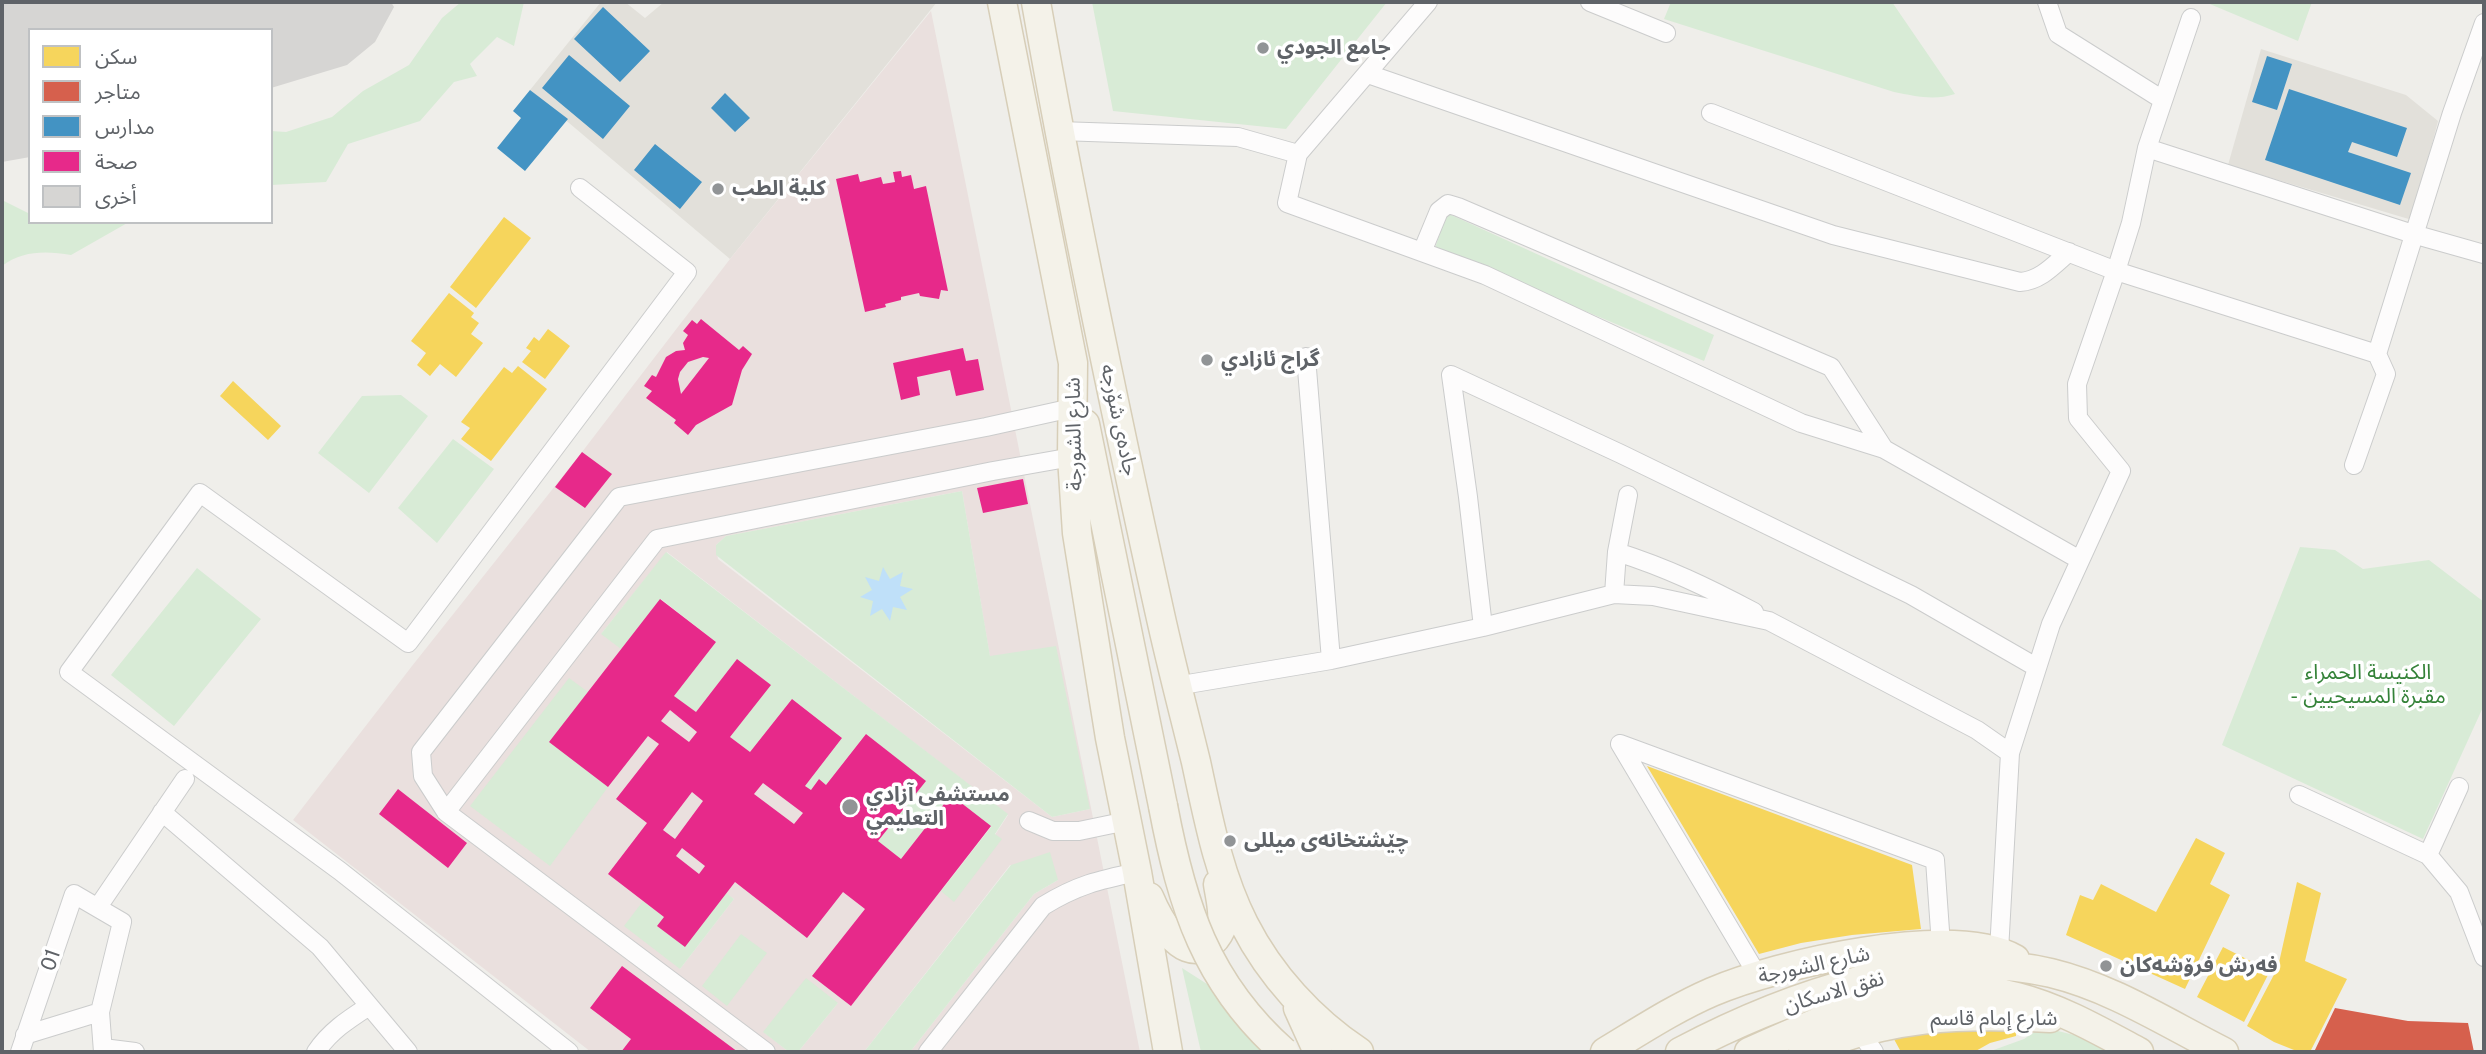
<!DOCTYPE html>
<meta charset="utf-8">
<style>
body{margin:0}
#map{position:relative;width:2486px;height:1054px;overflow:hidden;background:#efeeea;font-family:"Public Sans","Noto Sans Arabic",sans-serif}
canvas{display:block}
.frame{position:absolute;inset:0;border:4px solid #5f6368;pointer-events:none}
.legend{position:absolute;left:28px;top:28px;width:245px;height:196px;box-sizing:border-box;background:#fff;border:2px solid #bfc1c3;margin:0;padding:9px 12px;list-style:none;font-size:21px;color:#5f6368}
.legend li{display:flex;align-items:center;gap:14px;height:35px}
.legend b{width:35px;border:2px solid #bfc1c3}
</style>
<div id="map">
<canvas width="2486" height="1054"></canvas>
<div class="frame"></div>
<ul class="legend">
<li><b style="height:19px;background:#f6d55c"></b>سكن</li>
<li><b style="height:19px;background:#d6604d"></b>متاجر</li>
<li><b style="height:19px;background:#4393c3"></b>مدارس</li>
<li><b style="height:19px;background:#e7298a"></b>صحة</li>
<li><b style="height:19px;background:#d6d5d3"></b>أخرى</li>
</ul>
</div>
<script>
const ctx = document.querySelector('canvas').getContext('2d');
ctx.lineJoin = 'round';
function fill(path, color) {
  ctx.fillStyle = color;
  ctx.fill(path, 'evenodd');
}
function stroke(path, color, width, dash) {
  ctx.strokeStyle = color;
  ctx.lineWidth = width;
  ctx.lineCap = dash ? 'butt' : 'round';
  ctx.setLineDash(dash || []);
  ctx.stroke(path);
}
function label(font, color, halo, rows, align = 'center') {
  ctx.font = font + ' "Public Sans","Noto Sans Arabic",sans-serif';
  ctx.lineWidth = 7;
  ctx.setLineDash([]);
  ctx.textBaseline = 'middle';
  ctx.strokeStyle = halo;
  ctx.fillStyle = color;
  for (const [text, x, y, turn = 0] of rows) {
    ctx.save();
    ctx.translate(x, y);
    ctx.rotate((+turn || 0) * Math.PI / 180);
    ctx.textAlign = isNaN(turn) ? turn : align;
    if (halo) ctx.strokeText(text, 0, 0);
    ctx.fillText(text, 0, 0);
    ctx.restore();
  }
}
fill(new Path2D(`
 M601,2H625L645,18L664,2H937L730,259L530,90Z
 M2261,49L2406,95L2438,121L2412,220L2228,165Z`), '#e2e0da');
fill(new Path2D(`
 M931,11L1140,1052H910L1034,894L1058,880L1010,865L864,1052H798L838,1003L764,1032L789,1052H591L293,820L412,666L582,452L730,259ZM962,491L990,657L1090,809L1052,817L718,559L716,545L726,536ZM667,552L1008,815L995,835L1001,839L941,891L991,826L951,795L901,858L926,781L866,734L826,784L819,779L810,790L805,785L842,738L792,699L750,752L771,685L660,599L601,634ZM726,894L734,899L680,969L657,926L685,947Z`), '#eae0de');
fill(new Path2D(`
 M461,2H524L514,46L497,37L470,64L477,76L454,82L420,121L348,144L326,182L271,185V131L286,132L332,117L363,91L409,65L442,18Z
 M1092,2H1387L1286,129L1113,111Z
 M1671,2H1892L1955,94C1934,101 1915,96 1894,92L1664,19Z
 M2205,2H2312L2298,41Z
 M2,200L30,214V222H129L71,255C47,251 23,250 2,266Z
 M1447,213L1714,335L1704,361L1435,248Z
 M401,395L428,416L369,493L318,453L362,396Z
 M453,439L494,469L437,543L398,508Z
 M962,491L990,656L1056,646L1090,809L1052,817L716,555V545L726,536Z
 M2300,547L2335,550L2363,569L2429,560L2484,602V705L2423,839L2222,745Z
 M666,552L1008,814L995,834L1002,839L954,902L941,891L991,827L951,795L901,859L878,841L925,781L866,734L826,785L819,779L811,790L805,786L842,738L792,699L750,752L730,737L770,685L737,659L696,712L674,696L716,642L661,599L621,649L601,634Z
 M197,568L261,619L174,726L111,675Z
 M569,678L588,692L550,742L608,787L550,866L470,806Z
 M1050,852L1058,880L1034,894L910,1052H864L1011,865Z
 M726,893L734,899L680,969L624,926L643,901L664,917Z
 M741,934L767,953L727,1006L702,986Z
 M1182,968L1218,991L1269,1052H1201Z
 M806,978L838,1003L798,1052H789L763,1032Z
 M2042,1027L2082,1037L2107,1052H1988L2024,1039Z`), '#d8ebd6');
fill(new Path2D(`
 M883,567L890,579L903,572L900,586L913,589L900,597L907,610L893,607L890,621L882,609L870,616L873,601L860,597L872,590L865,577L879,581Z`), '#bfe0f9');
fill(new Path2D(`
 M504,217L531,238L476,308L450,287Z
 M449,293L474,313L471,317L479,323L471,334L483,343L456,377L440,364L430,376L417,365L426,353L411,341Z
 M548,329L570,346L545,379L522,362L531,351L526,348L534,337L539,341Z
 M518,366L547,389L491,461L461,439L470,428L461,422L504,367L512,373Z
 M233,381L281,426L268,440L220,396Z
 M1647,766L1912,865L1921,929L1852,935L1801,943L1759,954Z
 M2196,838L2225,853L2210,884L2230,895L2185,989L2066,935L2080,895L2093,900L2101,884L2156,912Z
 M2297,882L2321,893L2305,961L2347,979L2310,1052H2299L2274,1042L2247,1026L2278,967Z
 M2223,947L2270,971L2244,1022L2197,997Z
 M2016,1024V1036L1990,1043L1974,1052H1901L1889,1030Z`), '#f6d55c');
fill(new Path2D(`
 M2335,1008L2408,1021L2468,1023L2474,1052H2314Z`), '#d6604d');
fill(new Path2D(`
 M603,7L650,51L620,82L574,39Z
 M569,55L630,106L603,139L542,88Z
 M2267,56L2292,64L2277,110L2252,102Z
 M2289,89L2407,128L2397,157L2352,142L2348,152L2411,173L2400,205L2265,160Z
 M530,90L568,119L525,171L497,148L521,118L513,111Z
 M725,93L750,118L735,132L711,108Z
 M655,144L702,182L680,209L634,170Z`), '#4393c3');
fill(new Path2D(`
 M901,171L902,177L911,175L914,189L926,186L948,291L941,290L939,299L920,296L919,293L901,297V300L885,304L886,307L865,312L836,179L858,174L860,182L881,177L883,184L895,182L893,172Z
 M701,319L739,350L743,346L752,354L742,370L732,405L696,425L688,435L674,423L676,420L646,398L652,391L644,386L652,375L656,377L666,357L676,351L685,350L683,343L688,335L683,331L692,320L697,324ZM703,357L709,358L681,394L678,379L680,372L688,362Z
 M963,348L966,361L978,359L984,390L956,396L950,370L917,377L920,395L901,400L893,363Z
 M582,452L612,474L585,508L555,487Z
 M1023,479L1028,504L983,513L977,488Z
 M660,599L716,642L674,696L696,712L737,659L771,685L730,737L750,752L792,699L842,738L805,786L811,790L819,779L826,785L866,734L926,781L878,841L901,859L951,795L991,826L851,1006L812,976L865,909L843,892L807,938L735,882L685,947L657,926L664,917L608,874L647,823L616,799L659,744L648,736L608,787L549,742ZM670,710L697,732L689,742L661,721ZM763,783L803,813L794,824L754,794ZM692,792L703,801L675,839L663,830ZM682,848L705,866L699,874L676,856Z
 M398,789L467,843L448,868L379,814Z
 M622,966L738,1052H621L631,1039L590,1008Z`), '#e7298a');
fill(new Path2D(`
 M2,2H391L394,7L375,42L347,65L271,88V30H30V157L2,162Z`), '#d6d5d3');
const minor = new Path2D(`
 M1428,2L1298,154L1287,203L1485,275L1801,423L1884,449L2080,560
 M1590,2L1666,33
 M2047,2L2058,34L2163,100
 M1368,74L1833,235L2020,282C2040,281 2054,265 2069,252
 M1711,113L2116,271L2377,354
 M1059,131L1238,137L1298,154
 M2147,148L2413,234L2484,254
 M1422,252L1439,211L1448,204L1458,207L1831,367L1884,449
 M1306,357L1331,660
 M1451,375L1621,454L1911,595L2036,667
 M1451,375L1468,497L1483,627
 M2354,465L2386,374L2377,354L2452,113L2484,23
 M1617,552C1667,568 1707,587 1754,612
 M1614,594L1617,552L1628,495
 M1176,686L1331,660L1483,627L1614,594L1653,596L1769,621L1977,730L2010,753
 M1620,744L1935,860L1941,945
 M1620,744L1758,976
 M2299,795L2428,855L2459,892L2484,957
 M162,812L320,947L408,1052
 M446,812L657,539L993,471L1072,457
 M1029,821L1053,831H1079L1127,821
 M2428,855L2459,787
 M98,907L185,779
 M1999,951L2010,753L2051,624L2121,471L2078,418L2077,384L2116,271L2131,223L2147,148L2191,18
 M1860,1032L1874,1052
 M25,1035L100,1012
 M103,1048L135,1052
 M20,1052L74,894L122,922L100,1012L103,1052
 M316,1052C330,1031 349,1019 369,1006
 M569,1052L340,871L69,672L200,493L408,643L687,272L580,188
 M766,1052L446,812L423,776L421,752L619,497L986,427L1072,408
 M928,1052L1043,906C1077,885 1099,880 1137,872`);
const primary = new Path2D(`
 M1002,2L1073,363L1072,457L1077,533L1110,738L1137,872L1168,1052
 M1036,2C1072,207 1115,411 1160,614C1171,664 1184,713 1196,762C1208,817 1218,873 1244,924C1270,975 1311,1020 1359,1052
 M1085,424L1163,806
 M1149,897C1157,916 1179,961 1207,946C1213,942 1218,936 1221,929C1225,915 1220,898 1218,884
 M1298,1008L1318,1052
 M1605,1052C1640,1031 1675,1008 1712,992C1777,964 1953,923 2015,959
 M1680,1052C1786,996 1930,944 2051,973C2113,988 2168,1024 2224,1052
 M1749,1052C1831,1015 1926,973 2017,997C2060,1008 2100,1031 2139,1052
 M1803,1052C1889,1016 1958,1013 2050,1018`);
stroke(minor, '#cbcccc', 20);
stroke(primary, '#d7ceb8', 31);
stroke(minor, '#fdfcfc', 18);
stroke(primary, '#f4f2e9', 28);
const primaryBridge = new Path2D(`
 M1163,806C1182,906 1206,983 1284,1052`);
stroke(primaryBridge, '#d7ceb8', 31, []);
stroke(primaryBridge, '#f4f2e9', 28);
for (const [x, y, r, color] of [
 [1263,48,7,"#919496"],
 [718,189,7,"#919496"],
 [1207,360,7,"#919496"],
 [850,807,9,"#919496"],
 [1230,841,7,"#919496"],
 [2106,966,7,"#919496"]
]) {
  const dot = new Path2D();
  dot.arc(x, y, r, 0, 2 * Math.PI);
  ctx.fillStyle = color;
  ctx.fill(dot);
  stroke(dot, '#fff', 2.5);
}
label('bold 21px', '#5f6368', '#fff', [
 ["جامع الجودي",1277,48],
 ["كلية الطب",732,189],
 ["گراج ئازادي",1221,360],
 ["مستشفى آزادي",866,795],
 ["التعليمي",866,819],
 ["چێشتخانەی میللی",1244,841],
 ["فەرش فرۆشەکان",2120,966]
], 'left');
label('21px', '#5f6368', '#fff', [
 ["جادەی شۆرجە",1119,420,78],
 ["شارع الشورجة",1074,434,-91],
 ["01",51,960,-71],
 ["شارع الشورجة",1814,965,-12],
 ["نفق الاسكان",1834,992,-16],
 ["شارع إمام قاسم",1994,1019]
]);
label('21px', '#348238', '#fff', [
 ["الكنيسة الحمراء",2368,673],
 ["- مقبرة المسيحيين",2368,697]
]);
</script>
